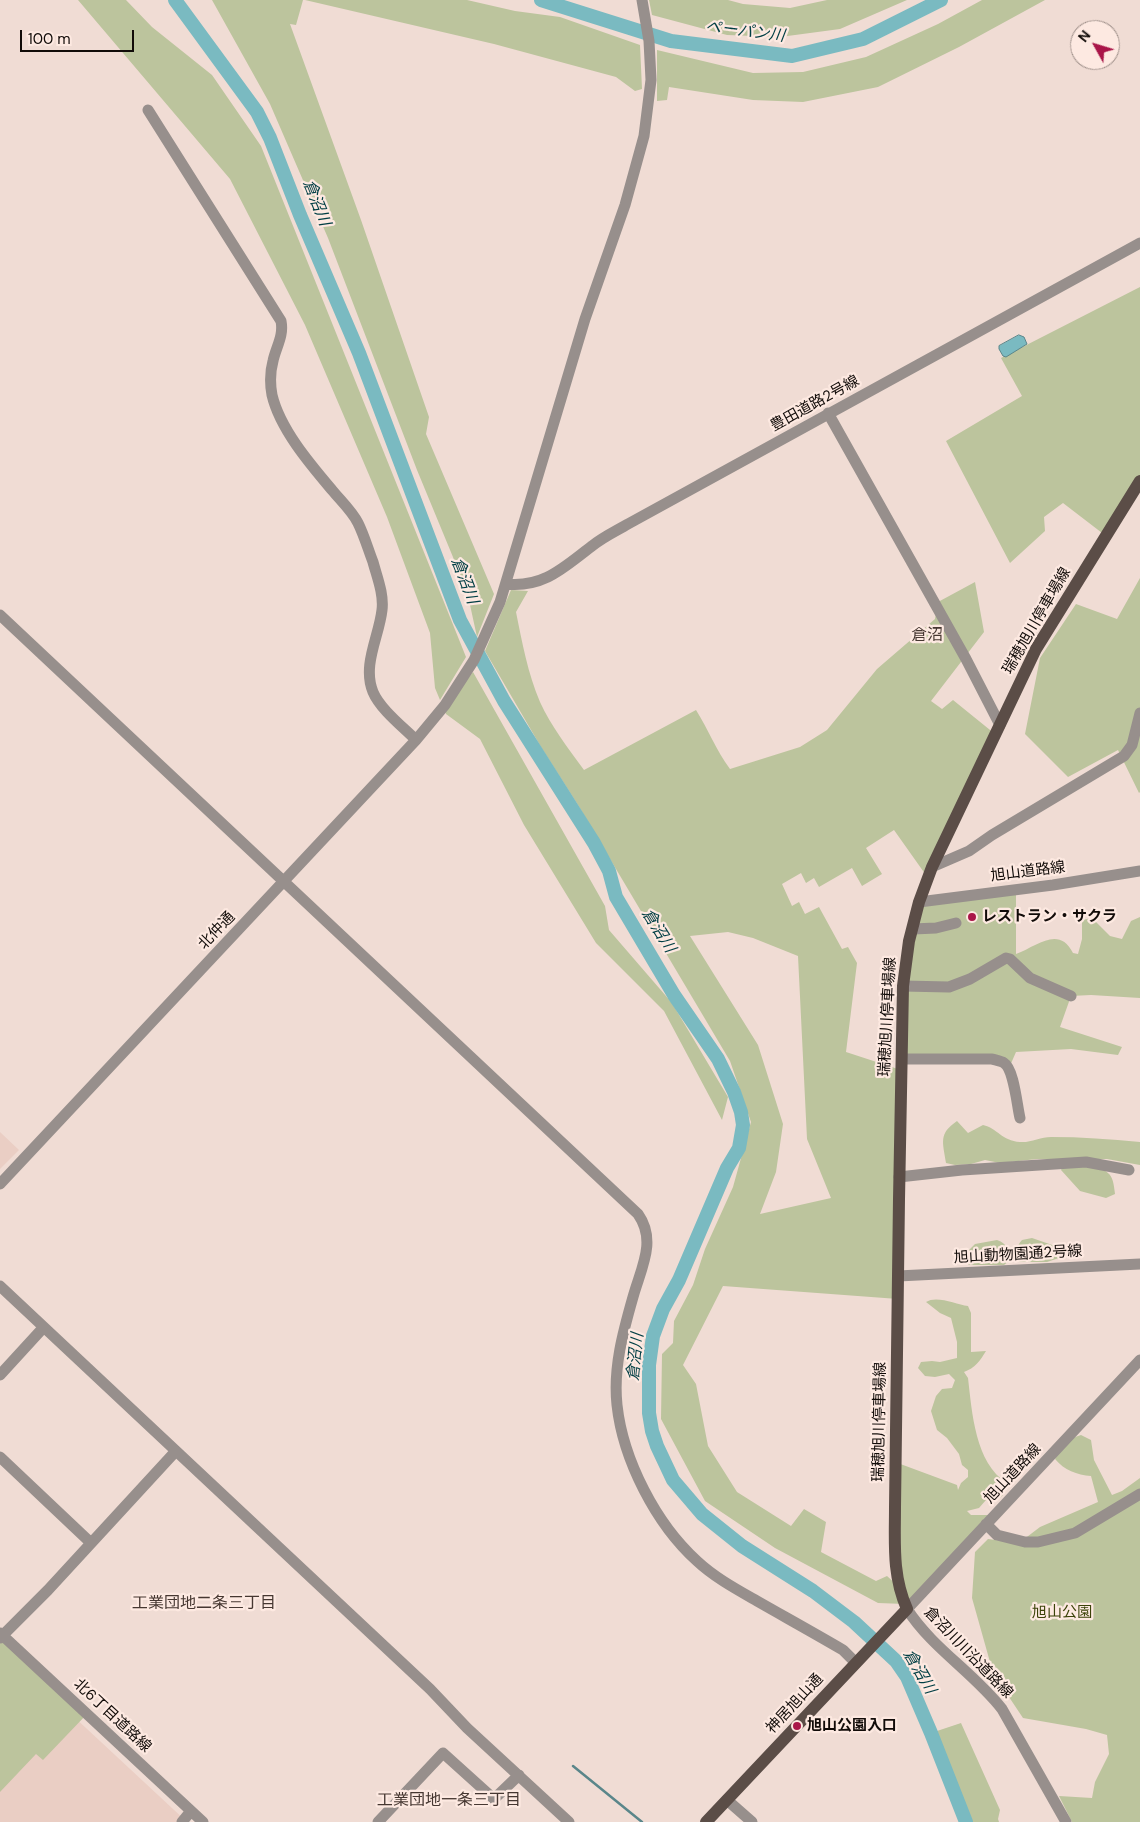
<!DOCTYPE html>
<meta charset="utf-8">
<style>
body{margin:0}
#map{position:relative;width:1140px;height:1822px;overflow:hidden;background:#f0dcd4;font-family:"DM Sans",sans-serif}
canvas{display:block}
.north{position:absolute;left:1070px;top:20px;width:50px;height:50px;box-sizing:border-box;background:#fde9e1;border:1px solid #9f908a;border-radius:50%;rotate:309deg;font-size:14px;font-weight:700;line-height:20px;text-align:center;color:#110b08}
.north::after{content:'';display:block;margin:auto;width:18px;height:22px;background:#a91548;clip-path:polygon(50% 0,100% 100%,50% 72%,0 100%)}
.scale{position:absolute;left:20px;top:30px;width:114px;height:22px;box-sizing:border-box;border:2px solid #110b08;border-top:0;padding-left:6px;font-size:15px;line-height:18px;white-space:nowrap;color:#110b08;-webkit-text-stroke:4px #fde9e1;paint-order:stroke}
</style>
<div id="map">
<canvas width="1140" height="1822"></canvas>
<div class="north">N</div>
<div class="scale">100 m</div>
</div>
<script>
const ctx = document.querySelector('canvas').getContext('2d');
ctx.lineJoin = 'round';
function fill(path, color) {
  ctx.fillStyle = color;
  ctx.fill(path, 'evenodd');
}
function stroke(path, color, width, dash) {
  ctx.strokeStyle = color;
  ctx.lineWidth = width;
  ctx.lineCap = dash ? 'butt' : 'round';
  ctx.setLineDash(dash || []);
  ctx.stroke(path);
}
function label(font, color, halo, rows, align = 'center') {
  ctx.font = font + ' "DM Sans","Noto Sans JP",sans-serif';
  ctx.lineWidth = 4.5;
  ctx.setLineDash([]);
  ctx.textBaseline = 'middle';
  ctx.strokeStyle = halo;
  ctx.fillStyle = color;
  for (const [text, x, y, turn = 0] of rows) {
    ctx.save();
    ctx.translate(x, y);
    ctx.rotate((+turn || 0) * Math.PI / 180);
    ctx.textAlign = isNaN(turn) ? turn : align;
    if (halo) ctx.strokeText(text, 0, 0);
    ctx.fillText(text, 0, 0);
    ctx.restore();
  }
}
fill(new Path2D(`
 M0,1132L19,1150L0,1169Z
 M0,1648L187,1822H0Z`), '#eacec4');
fill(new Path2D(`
 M78,0H126L152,27L212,75L261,146L466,657L440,700L435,688L430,633L387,517L305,325L230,179Z
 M212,0H303L296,25L290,24L361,220L429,417L426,434L494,594L477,637L467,591L417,470L328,238L270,104Z
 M305,0H467L515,11L560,17L640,45L642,89L635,91L616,77L494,44Z
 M649,0H728L743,4L790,8L827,0H907L840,29L780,37L727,35L652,15Z
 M982,0H1045L959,47L878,87L803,102L753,100L669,87L667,100L657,101V50L753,73L803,72L866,57L938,24Z
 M1140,287V481L1106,536L1063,503L1044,517L1045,531L1010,563L946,441L1022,396L1001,358Z
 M1140,578V792L1139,793L1118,750L1068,777L1025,734L1040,658L1076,604L1117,619Z
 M975,582L984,632L931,701L942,709L953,700L995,734L928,878L894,830L866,848L882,874L862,886L852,868L819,887L814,878L806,883L801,873L782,884L792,906L799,902L805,914L819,907L842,949L848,947L857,963L846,1052L901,1070L898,1299L723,1286L683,1365L696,1384L708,1446L737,1492L791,1526L804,1509L826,1522L821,1552L876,1581L887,1576L898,1586L895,1462L957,1485L958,1490L961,1483L968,1477V1470L962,1465L959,1454L947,1438L937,1430L931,1411L936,1396L942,1389L952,1388L955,1380L949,1374L935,1377L925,1376L918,1368L921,1362L932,1361L940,1362L957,1358V1342L951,1318L940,1313L926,1302C936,1295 956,1304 968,1306L971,1313V1352L986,1351C980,1361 975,1368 964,1372L968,1378C972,1412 975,1463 1007,1483C1006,1495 999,1503 986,1500L979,1508L967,1511L971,1515H995L905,1604L878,1603L775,1548L705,1501L661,1419L662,1354L673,1343L674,1321L693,1285L705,1249L733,1187L751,1122L730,1061L578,805L541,747L485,651L511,590L528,591L516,612C522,642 528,674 540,702C551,726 568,748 584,770L696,710C708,729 716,750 730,769L800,747L827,730L877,669L935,619L938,602ZM728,932L753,938L798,956L807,1139L831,1198L760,1214L776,1172L783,1124L758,1045L690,936Z
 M473,672L605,906L609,930L672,1003L728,1097L722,1120L664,1011L596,943L524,825L480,739L446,714L444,709Z
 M1016,889V954C1037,946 1059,925 1073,953L1078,954L1082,939V920L1092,918L1110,936L1122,939L1131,921L1140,917V998L1091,995L1071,996L1060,1027L1122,1047L1118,1055L1071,1049L1016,1052L1009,1068L1004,1063L902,1059L903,986L919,902Z
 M957,1121L968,1133L983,1125C997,1128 1002,1141 1020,1142C1030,1143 1041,1137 1051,1137C1081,1137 1110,1139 1140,1142V1165L1107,1159H1037L1000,1163L985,1160L971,1164L955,1165L946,1163C943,1142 938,1134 957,1121Z
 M1088,1165C1108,1171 1113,1171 1115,1194L1106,1198L1080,1191L1061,1170L1063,1166Z
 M1032,1238L1058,1247L1060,1252L1059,1258L1047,1262H1019C1014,1253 1016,1247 1022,1240Z
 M997,1240C1008,1244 1009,1250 1009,1261L1004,1265H969L966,1261V1253L975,1244Z
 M1081,1435L1091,1440L1094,1460L1112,1495L1122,1491L1140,1478V1822H1072L1059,1796L1092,1798L1095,1782L1109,1754L1107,1735L1086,1729L1023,1718L1007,1694L990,1662L972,1598L975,1552L988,1539L1019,1543L1040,1527L1098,1502L1091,1476C1077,1475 1064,1470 1055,1459C1061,1449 1069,1438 1081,1435Z
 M0,1638L87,1714L43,1760L36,1754L0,1792Z
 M961,1723L1000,1810L998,1819L999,1822H966L931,1733Z`), '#bcc49d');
const water = new Path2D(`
 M1019,335L1024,337L1027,344L1006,357L1003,356L999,349V346Z`);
fill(water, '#7abac1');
stroke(water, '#5a868a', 1);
stroke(new Path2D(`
 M573,1766L642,1822`), '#5a868a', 2.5);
stroke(new Path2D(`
 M175,0L257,112L270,138L300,215L359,353L460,620L504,701L594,843L609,871L616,897L674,995L718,1059L734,1092L741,1112L743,1125L739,1148L727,1168L679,1280L663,1309L653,1336L649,1365V1413L652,1431L657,1446L673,1480L702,1514L742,1546L813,1591L854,1622L896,1661L907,1677L931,1733L966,1822
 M541,0L671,41L792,56L863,39L941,0`), '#7abac1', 14);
stroke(new Path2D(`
 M148,110L281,321C284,336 276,347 273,361C270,372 270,384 272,395C280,429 310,464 332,490C341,501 352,511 358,523C364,535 368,549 373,562C377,577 384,594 382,610C379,637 362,665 373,692C380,709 403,727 416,740
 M828,413L966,659L1000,725
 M506,584C544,588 564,567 592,546C603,537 616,531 628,524L1140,243
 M0,615L638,1214C657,1241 641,1268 633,1297C623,1332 613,1368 617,1405C623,1460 656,1524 697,1561C714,1577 736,1589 757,1601C785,1617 814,1633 843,1650L856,1663
 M932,867L969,851L992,835L1124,756L1132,745L1140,713
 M919,902L1053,885L1140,871
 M913,929L936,928L956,923
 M903,986L949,987L970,979L1006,958L1010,959L1030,978L1071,996
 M902,1059H992C995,1060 1001,1061 1004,1063C1014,1069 1017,1106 1020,1118
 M899,1177L962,1170L1086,1162L1129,1170
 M0,1184L416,740L445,705L474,660L500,602L585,319L625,205L644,136L651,80L649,41L642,0
 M898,1276L1140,1264
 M0,1286L430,1689L467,1728L569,1822
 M0,1375L43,1328
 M0,1457L91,1543
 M986,1524L997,1535L1025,1542H1038L1075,1533L1140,1494
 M0,1633L203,1822
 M0,1638L48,1590L175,1452
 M727,1800L752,1822
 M182,1822L191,1811
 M378,1822L443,1753L494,1799L519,1775
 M1066,1822L1002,1709C974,1673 932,1648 907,1609L1140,1360`), '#978f8c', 11);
stroke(new Path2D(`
 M706,1822L907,1609C892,1575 895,1543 895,1507L899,1199L903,986L909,941L919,902L932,867L1036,649L1140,481`), '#5b4d47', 12);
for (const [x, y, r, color] of [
 [972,917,5,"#a91548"],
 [797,1726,5,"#a91548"]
]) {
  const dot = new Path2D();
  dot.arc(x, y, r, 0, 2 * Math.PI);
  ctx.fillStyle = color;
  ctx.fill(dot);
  stroke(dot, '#fde9e1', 2);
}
label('15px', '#110b08', '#fde9e1', [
 ["豊田道路2号線",815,404,-29],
 ["瑞穂旭川停車場線",1037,621,-60],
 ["旭山道路線",1028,872,-7],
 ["北仲通",217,931,-46],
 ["瑞穂旭川停車場線",888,1017,-87],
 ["旭山動物園通2号線",1018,1255,-3],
 ["瑞穂旭川停車場線",880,1422,-89],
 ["旭山道路線",1013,1474,-47],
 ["倉沼川川沿道路線",968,1653,46],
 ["神居旭山通",795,1704,-47],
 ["北6丁目道路線",112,1716,43]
]);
label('bold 15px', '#110b08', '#fde9e1', [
 ["レストラン・サクラ",982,917],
 ["旭山公園入口",807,1726]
], 'left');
label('15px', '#3b4209', '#fde9e1', [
 ["旭山公園",1062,1613]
]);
label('italic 16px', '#003e44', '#fde9e1', [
 ["ペーパン川",745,32,7],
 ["倉沼川",316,203,68],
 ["倉沼川",464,581,69],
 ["倉沼川",658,931,58],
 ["倉沼川",636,1357,-84],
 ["倉沼川",919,1672,60]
]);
label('16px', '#463731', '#fde9e1', [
 ["倉沼",927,636],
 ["工業団地二条三丁目",204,1604],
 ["工業団地一条三丁目",449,1801]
]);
</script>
